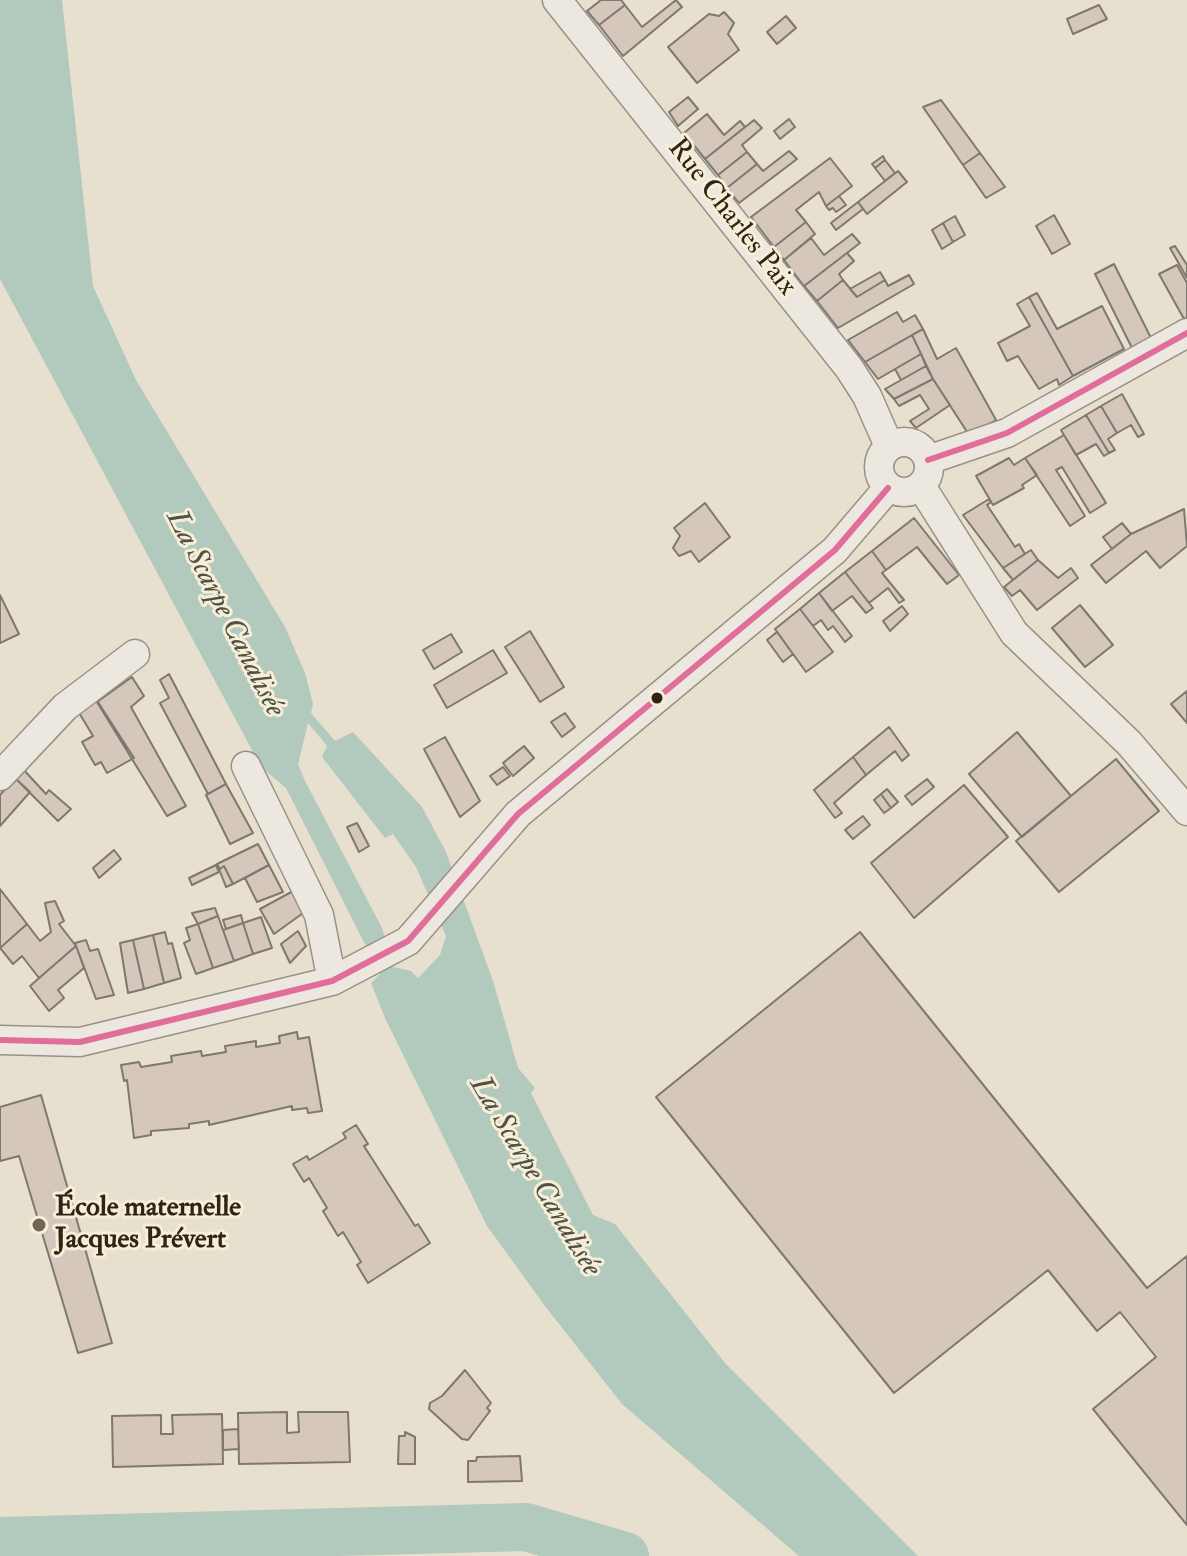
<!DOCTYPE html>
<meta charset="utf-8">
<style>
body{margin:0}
canvas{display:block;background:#e8e0ce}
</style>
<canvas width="1187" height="1556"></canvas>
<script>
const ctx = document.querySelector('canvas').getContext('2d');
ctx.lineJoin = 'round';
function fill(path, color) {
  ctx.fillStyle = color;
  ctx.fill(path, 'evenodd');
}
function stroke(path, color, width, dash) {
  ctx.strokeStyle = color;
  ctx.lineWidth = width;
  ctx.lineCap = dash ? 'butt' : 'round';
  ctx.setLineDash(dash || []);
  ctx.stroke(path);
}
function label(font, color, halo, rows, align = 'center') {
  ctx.font = font + ' "IM FELL Double Pica",serif';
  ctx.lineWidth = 6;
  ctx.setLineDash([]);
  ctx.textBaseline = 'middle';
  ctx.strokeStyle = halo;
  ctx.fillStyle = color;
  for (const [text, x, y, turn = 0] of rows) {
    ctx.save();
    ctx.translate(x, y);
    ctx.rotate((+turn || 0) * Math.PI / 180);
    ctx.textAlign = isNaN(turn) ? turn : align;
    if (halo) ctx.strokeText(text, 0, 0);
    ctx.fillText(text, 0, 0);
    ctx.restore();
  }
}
fill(new Path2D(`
 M0,0H62L93,286L136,380L285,627L305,673L313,704L311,713L335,741L353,732L422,807L446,852L493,981L518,1068L535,1088L531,1093L593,1215L615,1224L725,1363L918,1556H799L622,1404L545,1306L487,1226L385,1018L371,983L380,974L286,788L261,767L0,279ZM308,723L327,746L322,757L385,838L393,834L416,867L446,936L440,955L418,978L411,971L393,967L382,928L305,781L298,764Z`), '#b2c9bd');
stroke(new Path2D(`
 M0,1541L526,1527L625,1556`), '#b2c9bd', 48);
const building = new Path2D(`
 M601,0H621L625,5L599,25L587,11Z
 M676,0L682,7L623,56L599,25L625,5L642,27Z
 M1099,5L1107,19L1073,34L1067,19Z
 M724,12L734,23L728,34L739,50L697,83L668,47L709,14L719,16Z
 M786,16L796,28L777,44L767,32Z
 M688,97L698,109L678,126L669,112Z
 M941,100L980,153L963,165L923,107Z
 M707,114L724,135L740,121L745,127L705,159L684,133Z
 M789,119L795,127L780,139L774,131Z
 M754,120L762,128L742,145L747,152L718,175L705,159Z
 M789,151L797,159L739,203L727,188L757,164L763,171Z
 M747,152L757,164L727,188L718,175Z
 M980,153L1005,187L986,198L963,165Z
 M883,156L885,160L875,168L872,164Z
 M830,158L852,186L826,206L819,192L796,210L806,222L774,247L751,217Z
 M885,160L895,173L885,181L875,168Z
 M898,171L907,182L867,214L858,202Z
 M839,196L846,205L836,212L833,208L829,210L826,206Z
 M858,202L863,209L836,230L831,223Z
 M1054,215L1070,244L1052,254L1036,226Z
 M955,216L965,235L953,242L943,223Z
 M806,222L815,234L784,260L774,247Z
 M943,223L953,242L942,249L932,230Z
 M852,234L860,243L804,286L784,260L811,238L824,255Z
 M1175,246L1187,265V278L1170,248Z
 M847,253L854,261L839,274L843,280L817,301L804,286Z
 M1114,264L1151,338L1132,348L1095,274Z
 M1177,265L1187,283V317L1184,319L1159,274Z
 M880,272L885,280L857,297L850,289Z
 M909,275L914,284L838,328L817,301L843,280L857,297L885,280L888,286Z
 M1037,293L1057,329L1102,306L1124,349L1073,376L1029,297Z
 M1029,297L1073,376L1059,385L1057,379L1039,389L1018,356L1007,361L998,343L1030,326L1017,304Z
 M897,312L903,322L915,315L923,329L865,362L848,340Z
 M923,329L937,359L956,348L996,420L969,435L933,379L912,335Z
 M912,335L921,354L878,379L865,362Z
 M921,354L926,366L901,380L895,369Z
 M926,366L933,379L894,399L885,389Z
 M933,379L950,405L916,428L910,421L929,409L920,395L899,406L894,399Z
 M1122,394L1144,434L1138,437L1131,425L1117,433L1101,406Z
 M1101,406L1117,433L1108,439L1115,450L1109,453L1086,415Z
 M1086,415L1109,453L1104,456L1096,444L1076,455L1061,430Z
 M1064,435L1106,503L1090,513L1062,467L1056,470L1085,516L1070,526L1025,458Z
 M1009,458L1014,465L1025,458L1037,475L1022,485L1024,488L993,505L976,476Z
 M989,499L991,502L987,505L1015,547L1019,544L1025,554L1003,568L963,515Z
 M705,503L730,537L699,562L691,551L679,556L673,548L680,536L674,528Z
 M1184,509L1187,546L1160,568L1146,551L1106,583L1091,565L1131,534Z
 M914,518L959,575L947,584L917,547L886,570L872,551Z
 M1122,523L1131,534L1112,549L1103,537Z
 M1031,550L1038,560L1013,580L1003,568Z
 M872,551L886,570L882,573L904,600L899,603L888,588L869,603L845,572Z
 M1038,560L1058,578L1071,568L1078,578L1037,610L1020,590L1012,596L1004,587Z
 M845,572L873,608L866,613L852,596L832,611L819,593Z
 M819,593L852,636L845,642L833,626L828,630L821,620L813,626L800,609Z
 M0,595L19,634L0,643Z
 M1080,605L1113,645L1085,667L1052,628Z
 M902,606L908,614L890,631L883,621Z
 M800,609L833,652L806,672L775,629Z
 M530,631L564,687L540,702L505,647Z
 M777,632L793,654L783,662L767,640Z
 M451,634L462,652L434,669L423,650Z
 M493,650L507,673L447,708L434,685Z
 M169,674L226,784L208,794L160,703L169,698L160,680Z
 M132,677L144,696L131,707L186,806L167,816L97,702Z
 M1187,691V723L1171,704Z
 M96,699L134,758L107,773L101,762L95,765L82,742L93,736L78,711Z
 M565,713L575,727L562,737L551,722Z
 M889,727L909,755L902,761L895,751L866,775L853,757Z
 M1017,732L1071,796L1022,837L969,774Z
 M445,737L480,801L460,817L424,749Z
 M524,746L534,758L513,776L503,763Z
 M853,757L866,775L834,803L842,813L835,818L814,790Z
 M1116,759L1159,811L1059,892L1016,841Z
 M503,767L510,776L497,785L490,776Z
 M22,768L46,794L49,790L71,809L58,821L15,778Z
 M15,778L30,792L0,826V795Z
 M927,779L934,787L912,805L905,796Z
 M226,784L253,833L230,844L206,795Z
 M964,785L1008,837L914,918L871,863Z
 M887,789L898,802L891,808L881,794Z
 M881,794L891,808L884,813L874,800Z
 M863,816L870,825L853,839L845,830Z
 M357,823L369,846L359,852L347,827Z
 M258,844L269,865L233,884L224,866L220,869L217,864Z
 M114,850L121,859L99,878L93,868Z
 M217,864L220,869L224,866L233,884L226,887Z
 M216,865L219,872L192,885L189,878Z
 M269,865L283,892L257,902L245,878Z
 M0,889L27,924L0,948Z
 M295,890L306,911L274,934L260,909Z
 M55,901L64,921L59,924L76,946L39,978L22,956L13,964L0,948L27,924L40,941L51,932L45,903Z
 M215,908L218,916L198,924L192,913Z
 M241,915L243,923L226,929L223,920Z
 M218,916L234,961L213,968L198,924Z
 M261,917L272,948L253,954L243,923Z
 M243,923L253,954L234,961L223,930Z
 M198,924L213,968L196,974L184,943L190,940L186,928Z
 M298,931L306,946L290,963L281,944Z
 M165,932L168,944L172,943L181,978L164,983L153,935Z
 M860,932L1147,1288L1187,1256V1525L1093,1409L1156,1357L1120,1312L1097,1331L1048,1270L894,1393L656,1097Z
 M153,935L164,983L144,989L133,940Z
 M86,940L90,951L98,949L114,995L96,999L75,943Z
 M133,940L144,989L128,993L120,943Z
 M76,946L84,968L58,990L64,998L49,1011L30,986Z
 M297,1032L298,1039L309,1037L322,1111L308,1113L307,1108L292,1110V1106L209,1125V1121L189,1124V1128L151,1131V1135L134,1138L127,1080L124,1081L121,1065L139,1062L141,1067L172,1062L171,1056L201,1051L202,1056L226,1052L225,1046L256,1041V1047L280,1043L279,1036Z
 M41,1095L112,1343L78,1353L19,1156L0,1161V1107Z
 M356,1125L368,1144L364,1146L415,1226L418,1224L430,1243L368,1283L357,1265L361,1262L343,1232L338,1236L323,1211L327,1208L309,1178L304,1182L293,1164L307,1156L309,1160L346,1138L343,1133Z
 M465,1370L491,1403L487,1408L490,1411L468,1440L462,1439L429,1409L430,1403L442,1396Z
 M287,1412V1433L299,1432L298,1412H348L350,1462L239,1464L238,1413Z
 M222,1414L223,1464L113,1467L112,1416L161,1415V1434H173L172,1415Z
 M238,1429L239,1449L223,1450V1430Z
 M405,1432L415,1437V1464H398L399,1436H405Z
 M520,1456L522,1481L468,1482V1461H476L477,1457Z`);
fill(building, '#d5c7bb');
stroke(building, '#7e786d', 2);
const minor = new Path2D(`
 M557,0L849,368L867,396L889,446
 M879 467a25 25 0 1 1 50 0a25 25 0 1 1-50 0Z
 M928,460L1007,433L1187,333
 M921,486L1014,633L1129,743L1187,811
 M246,766L319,915L332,981
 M0,776L65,707L135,654
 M0,1040L80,1042L332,981L408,941L518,814L835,550L888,488`);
stroke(minor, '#989286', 31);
stroke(minor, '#ece8df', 28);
stroke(new Path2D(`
 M928,460L1007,433L1187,333
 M0,1040L80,1042L332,981L408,941L518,814L835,550L888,488`), '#e06d9a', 6);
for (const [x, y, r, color] of [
 [657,698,7,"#302415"],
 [39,1225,8,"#706656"]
]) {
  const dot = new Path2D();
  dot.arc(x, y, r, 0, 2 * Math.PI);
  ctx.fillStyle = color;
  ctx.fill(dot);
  stroke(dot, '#f7eed8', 3);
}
label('28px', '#302415', '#f7eed8', [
 ["Rue Charles Paix",731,218,52]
]);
label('bold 28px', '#302415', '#f7eed8', [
 ["École maternelle",55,1209],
 ["Jacques Prévert",55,1241]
], 'left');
label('italic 30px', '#505245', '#f7eed8', [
 ["La Scarpe Canalisée",224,614,63],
 ["La Scarpe Canalisée",534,1177,59]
]);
</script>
